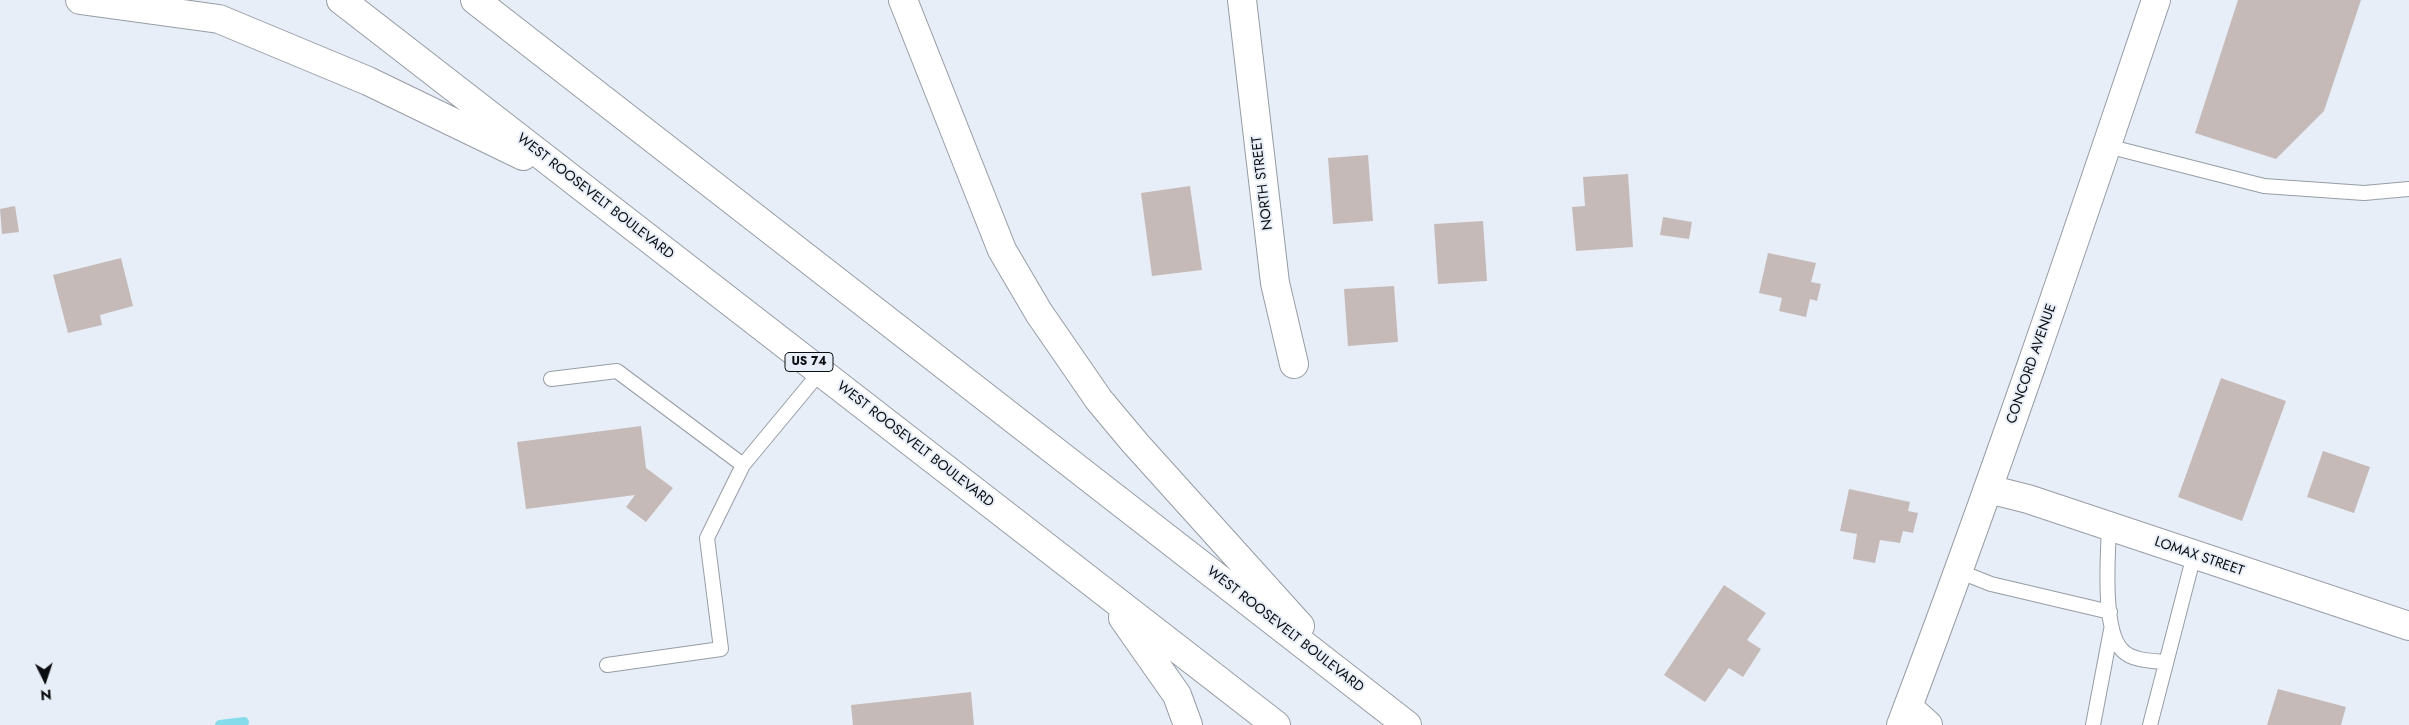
<!DOCTYPE html>
<style>
body{margin:0}
#map{position:relative;width:2409px;height:725px;overflow:hidden;background:#e7eef7;font-family:Jost,sans-serif}
canvas{display:block}
.north{position:absolute;left:20px;top:655px;width:50px;height:50px;-webkit-text-stroke:4px #e7eef7;paint-order:stroke;rotate:176deg;font-size:14px;font-weight:700;line-height:20px;text-align:center;color:#0b0e10}
.north::after{content:'';display:block;margin:auto;width:18px;height:22px;background:#0b0e10;clip-path:polygon(50% 0,100% 100%,50% 72%,0 100%)}
</style>
<div id="map">
<canvas width="2409" height="725"></canvas>
<div class="north">N</div>
</div>
<script>
const ctx = document.querySelector('canvas').getContext('2d');
ctx.lineJoin = 'round';
function stroke(path, color, width, dash) {
  ctx.strokeStyle = color;
  ctx.lineWidth = width;
  ctx.lineCap = dash ? 'butt' : 'round';
  ctx.setLineDash(dash || []);
  ctx.stroke(path);
}
function fill(path, color) {
  ctx.fillStyle = color;
  ctx.fill(path, 'evenodd');
}
function label(font, color, halo, rows, align = 'center') {
  ctx.font = font + ' Jost,sans-serif';
  ctx.lineWidth = 4;
  ctx.setLineDash([]);
  ctx.textBaseline = 'middle';
  ctx.strokeStyle = halo;
  ctx.fillStyle = color;
  for (const [text, x, y, turn = 0] of rows) {
    ctx.save();
    ctx.translate(x, y);
    ctx.rotate((+turn || 0) * Math.PI / 180);
    ctx.textAlign = isNaN(turn) ? turn : align;
    if (halo) ctx.strokeText(text, 0, 0);
    ctx.fillText(text, 0, 0);
    ctx.restore();
  }
}
stroke(new Path2D(`
 M220,725L244,722`), '#87dcec', 10);
fill(new Path2D(`
 M2238,0H2361L2324,111L2276,159L2195,133Z
 M1368,155L1373,221L1333,224L1328,158Z
 M1628,174L1633,247L1576,251L1572,207L1585,206L1583,177Z
 M1190,186L1202,270L1152,276L1141,193Z
 M15,206L19,232L2,234L0,209Z
 M1663,217L1692,222L1689,239L1660,235Z
 M1483,221L1487,281L1438,284L1434,224Z
 M1768,253L1816,263L1811,282L1821,284L1817,301L1810,299L1806,317L1779,311L1782,298L1759,293Z
 M121,258L133,306L100,315L102,325L68,333L53,275Z
 M1394,286L1398,342L1348,346L1344,289Z
 M2221,378L2286,401L2242,521L2178,497Z
 M641,426L646,468L673,488L646,522L626,507L635,495L526,509L517,442Z
 M2323,451L2370,467L2354,513L2307,497Z
 M1849,489L1910,502L1908,511L1918,513L1913,533L1903,531L1900,543L1880,540L1875,563L1853,559L1857,534L1840,531Z
 M1724,585L1766,613L1747,640L1761,649L1743,677L1729,668L1705,702L1664,675Z
 M2278,689L2346,707L2341,725H2267Z
 M971,692L974,725H853L851,705Z`), '#c6bab9');
const lane = new Path2D(`
 M2107,146L2264,186L2364,193L2409,189
 M551,379L617,371L743,465L821,371
 M2109,526C2108,555 2102,630 2122,650C2132,661 2153,661 2166,662
 M1958,571L1991,584L2110,612
 M607,665L721,649L707,538L743,465
 M2093,725L2111,630
 M2150,725L2194,555`);
const street = new Path2D(`
 M1242,0L1275,283L1294,364
 M1988,489L2028,499L2409,626`);
const secondary = new Path2D(`
 M1901,725C1992,486 2074,243 2156,0`);
const highway = new Path2D(`
 M80,0L219,19L368,81L523,156
 M341,0L1276,725
 M475,0L1407,725
 M903,0L1002,250L1039,313L1099,400L1135,443L1300,626
 M1123,618L1177,695L1188,725
 M1908,707L1928,725`);
stroke(lane, '#979da5', 16);
stroke(street, '#979da5', 30);
stroke(secondary, '#979da5', 30);
stroke(highway, '#979da5', 30);
stroke(lane, '#fff', 14);
stroke(street, '#fff', 28);
stroke(secondary, '#fff', 28);
stroke(highway, '#fff', 28);
for (const [x, y, w] of [
 [809,362,48]
]) {
  const box = new Path2D();
  box.roundRect(x - w / 2, y - 9.5, w, 19, 4);
  ctx.fillStyle = '#e7eef7';
  ctx.fill(box);
  stroke(box, '#0b0e10', 1);
}
label('bold 12px', '#0b0e10', null, [
 ["US 74",809,362]
]);
label('14px', '#0b0e10', '#e7eef7', [
 ["NORTH STREET",1263,183,-97],
 ["WEST ROOSEVELT BOULEVARD",595,197,38],
 ["CONCORD AVENUE",2032,364,-71],
 ["WEST ROOSEVELT BOULEVARD",915,445,38],
 ["LOMAX STREET",2199,557,19],
 ["WEST ROOSEVELT BOULEVARD",1285,630,38]
]);
</script>
